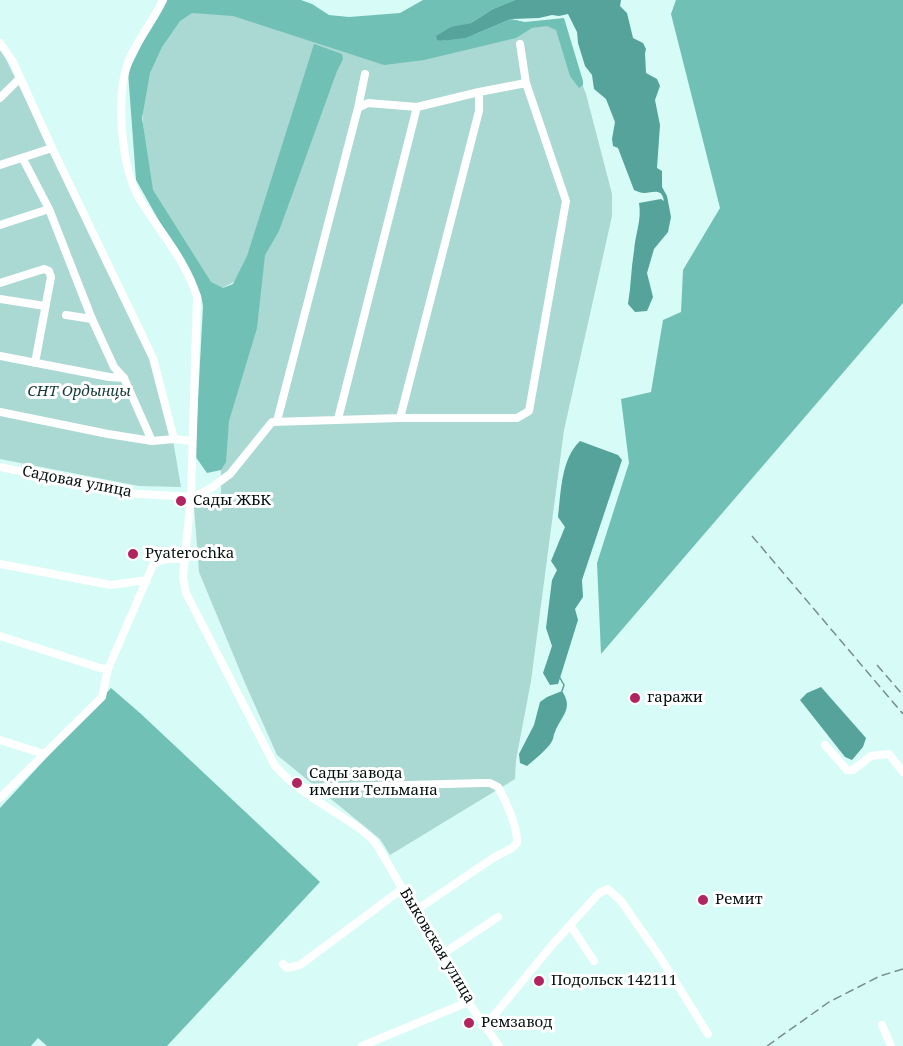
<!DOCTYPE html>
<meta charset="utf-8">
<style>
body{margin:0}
canvas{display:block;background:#d7fbf6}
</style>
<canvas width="903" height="1046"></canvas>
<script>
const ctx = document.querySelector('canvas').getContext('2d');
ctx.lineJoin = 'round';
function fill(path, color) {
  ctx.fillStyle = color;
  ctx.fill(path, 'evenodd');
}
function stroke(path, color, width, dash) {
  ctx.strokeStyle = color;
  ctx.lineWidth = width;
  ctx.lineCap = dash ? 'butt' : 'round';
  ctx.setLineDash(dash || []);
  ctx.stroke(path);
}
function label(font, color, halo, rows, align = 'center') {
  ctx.font = font + ' "Noto Serif",serif';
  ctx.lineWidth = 6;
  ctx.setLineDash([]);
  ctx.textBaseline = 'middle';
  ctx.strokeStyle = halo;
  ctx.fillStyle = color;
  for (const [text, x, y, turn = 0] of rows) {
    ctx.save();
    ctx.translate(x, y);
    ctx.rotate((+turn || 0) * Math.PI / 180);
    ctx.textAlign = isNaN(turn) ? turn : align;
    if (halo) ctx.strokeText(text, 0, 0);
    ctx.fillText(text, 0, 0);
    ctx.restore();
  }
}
fill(new Path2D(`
 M188,8L489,36L559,23L586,94L612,194V216L564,430L531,681L516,760L515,779L390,855L380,839L277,755L245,683L199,572L194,507L221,494V470L229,421L241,278L215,292L146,182L141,82L169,21Z
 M0,47L147,347L168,411L181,487L139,486L0,459Z`), '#aad8d2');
fill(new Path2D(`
 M164,0H301L312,4L329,15L349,17L400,13L423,0H515L493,9L471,23L451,28L442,41L457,38H466L511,19L525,22L564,18L583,81V85L579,88L570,76L556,30L547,26L532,28L516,38L424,60L384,65L233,16L192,13L180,21L162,47L150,73L142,118L153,190L211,282L223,288L233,284L247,256L314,44L342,54L343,59L337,71L279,231L265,255L257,328L229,421L226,462L221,470L207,473L195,456L203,306L201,295L136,180L128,72Z
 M676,0H903V303L601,654L597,563L629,463L621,399L651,392L663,320L681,312L683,270L720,208L671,14Z
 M111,688L140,713L320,882L167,1046H47L38,1038L31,1046H0V808Z`), '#71c0b6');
fill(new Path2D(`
 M515,0H621L620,6L627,13L633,38L643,43L646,49L645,53L646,73L657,79L660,86L655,100L660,125L657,168L662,171V187L667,196L671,217L668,232L654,249L647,273L653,297L647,311L635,312L628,304C631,286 631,269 634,251C635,234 642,220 639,203L661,199L664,201C662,188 654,192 644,193C641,193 637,191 634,190L618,148L613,146L612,139L615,122L606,99L594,89L592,75L585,66L578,43L577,32L568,14L559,16L552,15L539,18L511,19L466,38C456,38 446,42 437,40L436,36L451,27L471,23L493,9Z
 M580,441L618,455L622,460L582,580L583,597L575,609L578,620L560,678L558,684L550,685L543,673L552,646L546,628L552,580L557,570L551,561L565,527L558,517C561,492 561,459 580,441Z
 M821,687L866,738L863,747L852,760L845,757L800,700L807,693Z
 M562,691C574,709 561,716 555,732C553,735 554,738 552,741C548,749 534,760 527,766L520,763L519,754L534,725L540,702L547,697Z`), '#55a39a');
stroke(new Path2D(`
 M560,678L564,685L562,691`), '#55a39a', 1.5);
stroke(new Path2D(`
 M163,0C153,21 138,39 129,60C115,94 121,166 139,198C159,231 186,260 197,297L191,497L183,577L186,593L275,766C293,786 317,801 339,815C353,824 367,832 377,845L468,1002L499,1046
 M0,43L13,62L52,148
 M520,44L526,83
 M0,98L19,79
 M358,108L365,74
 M0,165L52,148L153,358L174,439
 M49,209L92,319L114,367L124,378L152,441L174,439L192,441
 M0,225L49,209L23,159
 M0,283L44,269L49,271L51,277L35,363
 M0,299L45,306
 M66,315L92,319
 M0,356L109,377L124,378
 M0,412L108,434L152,441
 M400,418L479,111V92
 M338,419L417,107
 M0,467L122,493L194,497L211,488L230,474L272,422L400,418H517L529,411L566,201L526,83L479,92L417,107L368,103L358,108L277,421
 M0,564L111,585L147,580
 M0,636L100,668L108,669
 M0,740L44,754
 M825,745L847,770H853L871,756L889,754L903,772
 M299,788L482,783H490L498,787C506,801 518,827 517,843L512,848L493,858L415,911
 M0,798L102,697L108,669L153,565C162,557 174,559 185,559
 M570,925L594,961
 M441,955L498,917
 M283,964L287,968L300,965L402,889
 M486,1025L553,944L599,893L608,889L621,901L660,957L708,1034
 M882,1025L891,1046
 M362,1046L468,1002`), '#fff', 8);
stroke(new Path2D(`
 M752,536L903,714
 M877,665L903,695
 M767,1046L829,1002L880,976L903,969`), '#778f8c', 1.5, [9, 4.5]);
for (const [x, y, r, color] of [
 [181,501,6,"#b02460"],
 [133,554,6,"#b02460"],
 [635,698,6,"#b02460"],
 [297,783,6,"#b02460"],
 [703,900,6,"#b02460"],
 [539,981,6,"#b02460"],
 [469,1023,6,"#b02460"]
]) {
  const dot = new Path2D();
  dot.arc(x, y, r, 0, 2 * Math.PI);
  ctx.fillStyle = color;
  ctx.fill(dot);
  stroke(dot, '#fff', 2);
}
label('italic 15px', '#163c38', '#fff', [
 ["СНТ Ордынцы",79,392]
]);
label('15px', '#05100f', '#fff', [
 ["Садовая улица",77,482,11],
 ["Быковская улица",437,946,59]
]);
label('15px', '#05100f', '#fff', [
 ["Сады ЖБК",193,501],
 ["Pyaterochka",145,554],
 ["гаражи",647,698],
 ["Сады завода",309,774],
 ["имени Тельмана",309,791],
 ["Ремит",715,900],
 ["Подольск 142111",551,981],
 ["Ремзавод",481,1023]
], 'left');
</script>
